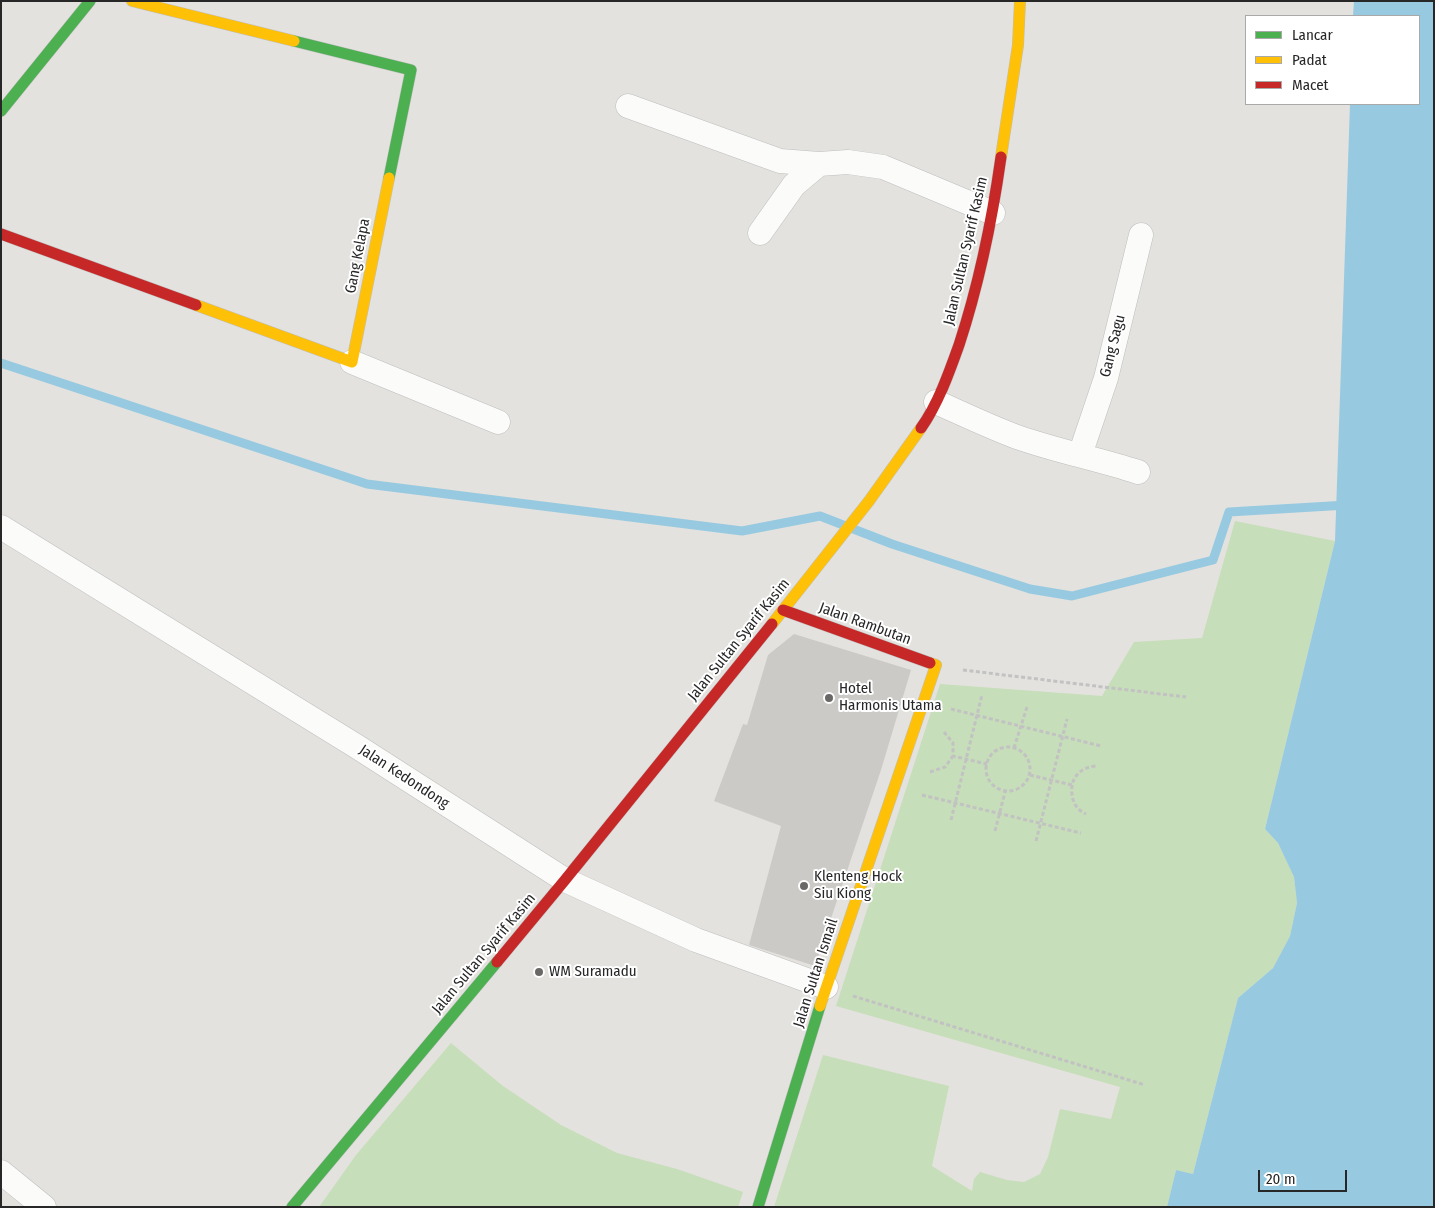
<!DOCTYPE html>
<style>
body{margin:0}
#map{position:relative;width:1435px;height:1208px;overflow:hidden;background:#e4e2de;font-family:"Fira Sans Condensed",sans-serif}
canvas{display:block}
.frame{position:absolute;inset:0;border:2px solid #272727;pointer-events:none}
.legend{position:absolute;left:1245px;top:15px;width:175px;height:90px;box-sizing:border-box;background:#fff;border:1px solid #a9a9a9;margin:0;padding:6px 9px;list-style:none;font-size:15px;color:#272727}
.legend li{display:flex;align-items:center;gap:10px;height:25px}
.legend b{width:25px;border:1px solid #a9a9a9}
.scale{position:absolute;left:1258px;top:1170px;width:89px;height:22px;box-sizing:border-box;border:2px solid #272727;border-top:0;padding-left:6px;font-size:15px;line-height:18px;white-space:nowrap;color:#272727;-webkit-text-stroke:4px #fff;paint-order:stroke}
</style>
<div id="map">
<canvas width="1435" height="1208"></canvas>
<div class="frame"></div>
<ul class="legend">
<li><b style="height:6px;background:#4caf50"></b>Lancar</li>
<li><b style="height:6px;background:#ffc107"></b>Padat</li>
<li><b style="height:6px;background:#c62828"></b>Macet</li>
</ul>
<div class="scale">20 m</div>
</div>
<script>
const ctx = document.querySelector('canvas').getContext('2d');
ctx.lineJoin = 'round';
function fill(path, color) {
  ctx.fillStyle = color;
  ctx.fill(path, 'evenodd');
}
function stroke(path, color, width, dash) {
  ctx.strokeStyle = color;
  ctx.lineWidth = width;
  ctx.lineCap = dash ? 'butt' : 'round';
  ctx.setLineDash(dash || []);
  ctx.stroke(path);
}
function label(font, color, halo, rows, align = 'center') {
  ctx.font = font + ' "Fira Sans Condensed",sans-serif';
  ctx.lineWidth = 4;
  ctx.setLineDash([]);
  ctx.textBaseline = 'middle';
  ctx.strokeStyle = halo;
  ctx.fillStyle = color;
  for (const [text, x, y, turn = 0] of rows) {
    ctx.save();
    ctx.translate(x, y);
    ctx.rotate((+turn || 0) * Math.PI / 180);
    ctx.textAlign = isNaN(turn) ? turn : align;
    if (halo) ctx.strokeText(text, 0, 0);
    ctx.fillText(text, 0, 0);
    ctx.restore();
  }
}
fill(new Path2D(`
 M1235,521L1335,541L1265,829L1278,843L1288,864L1294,877L1297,903L1290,936L1273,968L1238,998L1193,1174L1176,1170L1167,1207H774L823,1055L949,1086L932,1166L972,1191L974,1179L980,1172L1007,1180L1024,1182L1040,1174L1048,1157L1060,1109L1111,1119L1120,1087L836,1006L940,684L1102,696L1134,642L1202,638Z
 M451,1043L503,1086L561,1125L617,1153L677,1169L743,1192L738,1207H319L356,1155Z`), '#c6deb9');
fill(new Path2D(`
 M1354,1H1434V1207H1167L1176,1170L1193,1174L1238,998L1273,968L1290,936L1297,903L1294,877L1278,843L1265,829L1335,541L1350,104H1419V16H1353Z`), '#97cae0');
stroke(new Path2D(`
 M1,363L367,484L742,531L820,516L892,544L1030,589L1072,596L1213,560L1229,512L1347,505`), '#97cae0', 9);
fill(new Path2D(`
 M794,634L911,670L881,770L815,966L749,945L781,826L714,801L743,724L747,725L768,655Z`), '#cccac7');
const street = new Path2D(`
 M628,106L780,161L819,164L848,162L883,167L993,213
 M760,233L794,185L819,164
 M352,362L498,422
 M936,402C963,414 990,427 1017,437C1057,451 1098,459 1138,472
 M1080,455L1106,378L1141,235
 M1,527L356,746L565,880L696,940L826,987
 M1,1172L44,1207`);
const fast = new Path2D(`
 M294,41L411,70L389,178
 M1,111L90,1
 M292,1207L497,962
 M758,1207L820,1006`);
const slow = new Path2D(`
 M132,1L294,41
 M1001,157L1018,45L1020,1
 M196,305L352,362L389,178
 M772,624L869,501L921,428
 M820,1006L936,665L930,663`);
const jam = new Path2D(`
 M1,234L196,305
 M921,428C938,404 949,373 959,345C979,284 992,221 1001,157
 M783,610L930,663
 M497,962L565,880L772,624`);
stroke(street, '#bebebf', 25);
stroke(fast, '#bebebf', 12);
stroke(slow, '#bebebf', 12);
stroke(jam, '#bebebf', 12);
stroke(new Path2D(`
 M963,670L1186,697
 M951,709L1101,746
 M944,732L953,743V756L987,764
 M986 769a22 22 0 1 1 44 0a22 22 0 1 1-44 0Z
 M1014,748L1027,707
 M930,772L945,767L953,756
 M1030,775L1072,785C1075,773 1084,767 1096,766
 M1072,785C1071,797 1073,808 1086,814
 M922,795L1081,833
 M951,820L982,695
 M995,831L1005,792
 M1036,841L1067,719
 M853,996L1145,1085`), '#c2c2c2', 3, [4, 2.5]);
stroke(street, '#fbfbfa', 24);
stroke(fast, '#4caf50', 11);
stroke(slow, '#ffc107', 11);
stroke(jam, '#c62828', 11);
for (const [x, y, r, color] of [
 [829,698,5,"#696867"],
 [804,886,5,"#696867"],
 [539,972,5,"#696867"]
]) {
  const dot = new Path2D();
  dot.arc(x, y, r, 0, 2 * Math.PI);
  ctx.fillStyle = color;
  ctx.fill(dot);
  stroke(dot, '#fff', 2);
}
label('15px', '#272727', '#fff', [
 ["Jalan Sultan Syarif Kasim",966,251,-77],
 ["Gang Kelapa",358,256,-79],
 ["Gang Sagu",1113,346,-76],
 ["Jalan Rambutan",865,624,20],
 ["Jalan Sultan Syarif Kasim",739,640,-51],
 ["Jalan Kedondong",404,777,33],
 ["Jalan Sultan Syarif Kasim",484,954,-50],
 ["Jalan Sultan Ismail",816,973,-72]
]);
label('15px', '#272727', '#fff', [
 ["Hotel",839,689],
 ["Harmonis Utama",839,706],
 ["Klenteng Hock",814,877],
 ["Siu Kiong",814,894],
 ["WM Suramadu",549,972]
], 'left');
</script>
